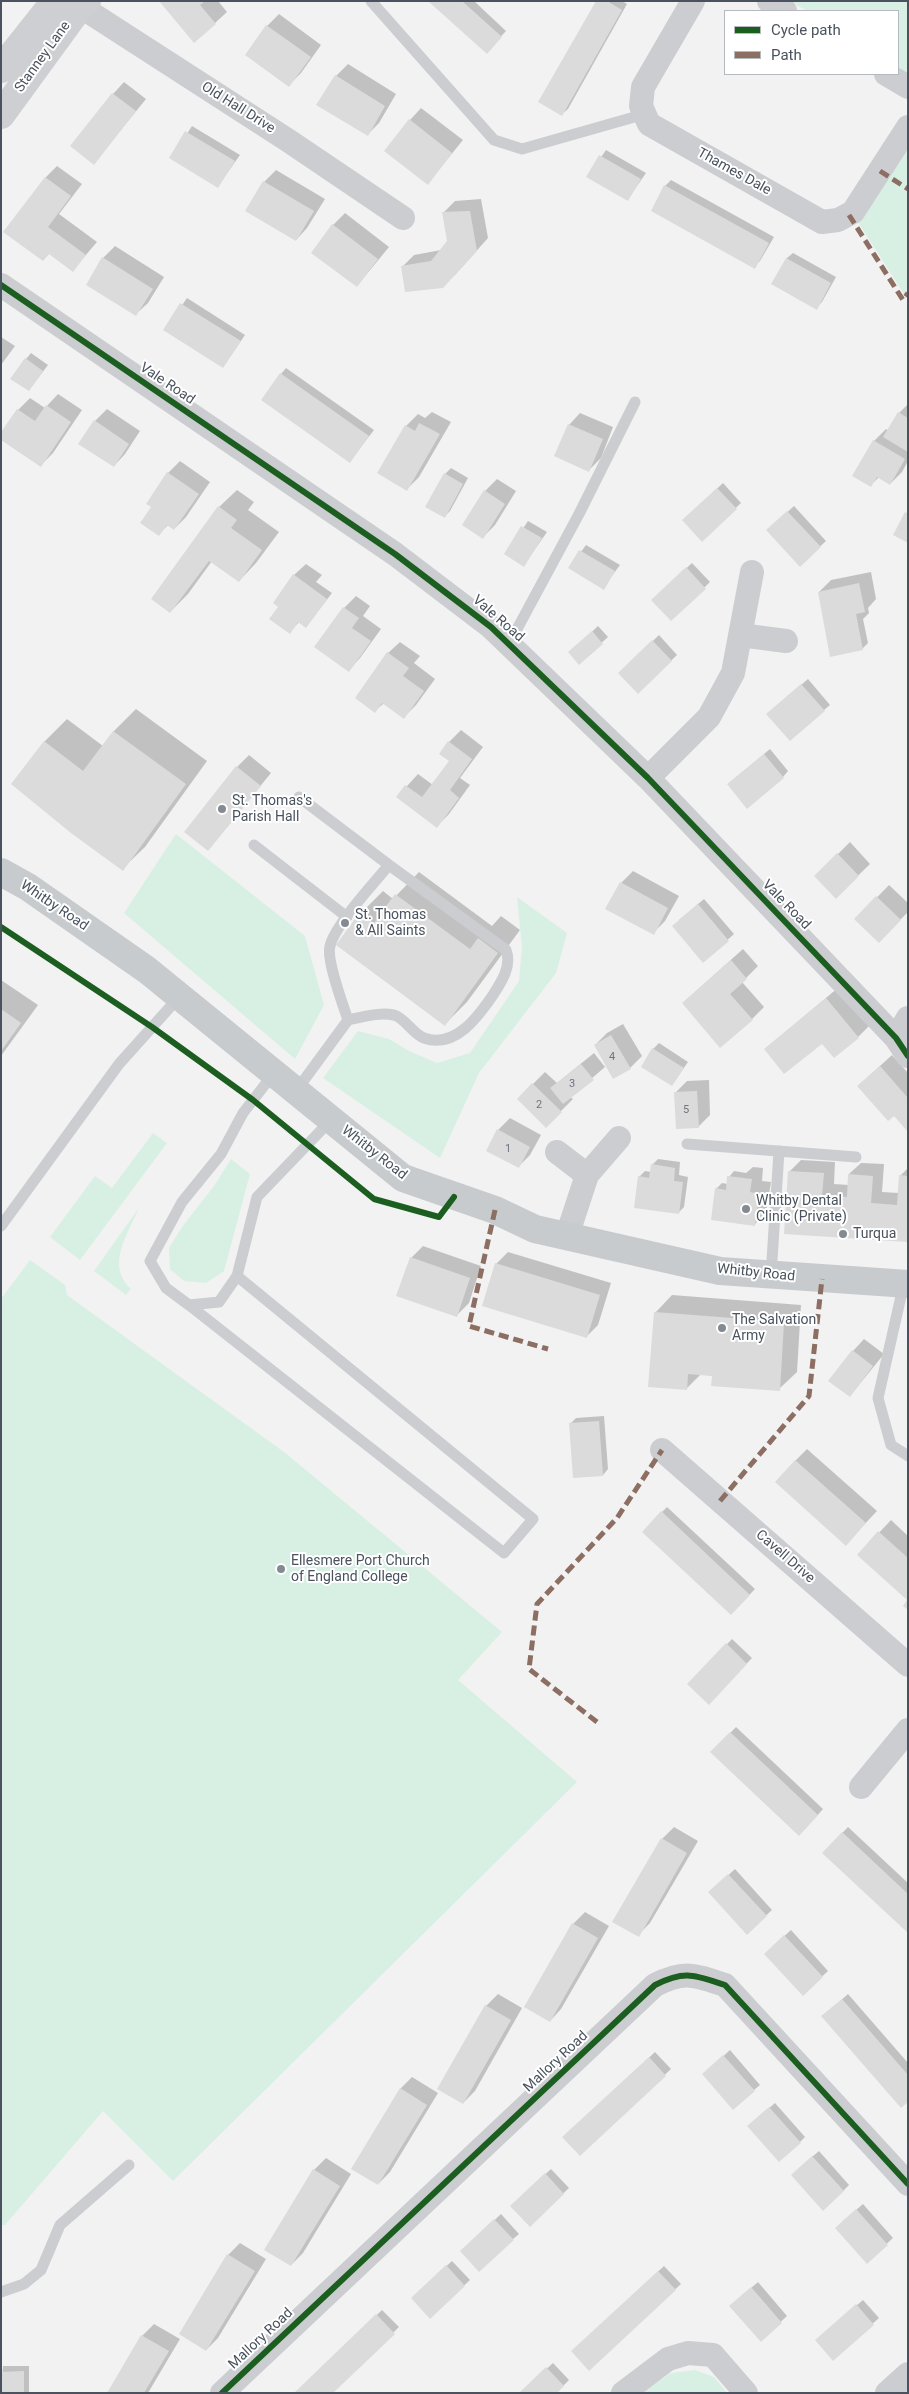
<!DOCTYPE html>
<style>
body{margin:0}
#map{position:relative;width:909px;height:2394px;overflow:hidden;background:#f2f2f2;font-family:Roboto,sans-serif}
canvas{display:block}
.frame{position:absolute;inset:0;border:2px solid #49525e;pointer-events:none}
.legend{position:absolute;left:724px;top:10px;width:175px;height:65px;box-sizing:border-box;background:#fff;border:1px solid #b6babf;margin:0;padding:6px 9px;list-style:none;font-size:15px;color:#49525e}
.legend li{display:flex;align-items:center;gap:10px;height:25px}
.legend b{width:25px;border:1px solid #b6babf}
</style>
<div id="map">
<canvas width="909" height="2394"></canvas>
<div class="frame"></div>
<ul class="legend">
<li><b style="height:6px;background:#1b5e20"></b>Cycle path</li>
<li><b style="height:6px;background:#8d6e63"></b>Path</li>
</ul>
</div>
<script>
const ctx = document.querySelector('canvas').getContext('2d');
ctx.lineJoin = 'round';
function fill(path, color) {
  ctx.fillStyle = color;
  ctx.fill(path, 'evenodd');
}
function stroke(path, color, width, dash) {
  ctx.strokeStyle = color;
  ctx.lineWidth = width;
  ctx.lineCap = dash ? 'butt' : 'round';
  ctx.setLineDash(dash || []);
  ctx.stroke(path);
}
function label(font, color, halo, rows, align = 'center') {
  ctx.font = font + ' Roboto,sans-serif';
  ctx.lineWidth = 4;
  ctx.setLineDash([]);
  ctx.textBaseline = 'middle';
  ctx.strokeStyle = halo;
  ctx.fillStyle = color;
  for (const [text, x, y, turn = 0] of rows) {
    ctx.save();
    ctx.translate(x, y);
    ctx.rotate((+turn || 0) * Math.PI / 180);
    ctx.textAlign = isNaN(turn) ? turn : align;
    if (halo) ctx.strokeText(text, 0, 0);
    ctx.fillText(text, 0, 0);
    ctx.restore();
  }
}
fill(new Path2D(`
 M790,1H908V74L898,68V11H807Z
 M908,143V287L904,294L858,222Z
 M176,834L305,936L324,1005L295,1059L124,913Z
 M517,897L567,933L556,973L479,1073L440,1158L323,1078L358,1031L389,1039L409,1051L437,1063L470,1053L519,981L522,947Z
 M153,1133L167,1143L80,1260L50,1237L95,1176L112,1188Z
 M231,1159L250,1174L224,1271L206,1283L184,1281L170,1269L169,1248L182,1227L214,1186Z
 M139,1208C128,1234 105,1265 131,1289L126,1295L94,1271Z
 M30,1260L65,1285L67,1295L284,1452L502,1632L458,1680L577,1782L173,2181L103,2111L5,2225H1V1299Z
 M695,2370L714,2377L727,2393H641L671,2373Z`), '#d7f0e3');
fill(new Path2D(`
 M161,1H218L227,12L215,23Z
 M430,1H474L506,31L492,46Z
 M597,1H622L627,4L568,109L562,114Z
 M279,14L321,45L301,73L289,85L247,54L267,26Z
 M348,64L396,94L379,123L367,135L336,76Z
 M124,82L146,99L94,163L113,94Z
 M421,108L463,140L428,183L410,120Z
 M192,126L240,155L218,186L171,158Z
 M606,150L646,173L628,199L588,176Z
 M57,166L82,184L59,214L97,242L73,270L50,253L43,260L45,178Z
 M276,170L325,199L307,228L296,240L264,182Z
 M671,180L774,237L760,261L754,267L652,210L665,186Z
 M481,199L488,238L455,275L402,267L414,255L441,250L448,242L444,212L455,201Z
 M345,213L389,247L357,286L333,225Z
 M115,246L164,277L148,303L136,314L103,258Z
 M793,253L836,277L822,302L816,308L773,284L787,258Z
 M187,298L245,335L223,367L165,330Z
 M1,337L15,346L1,365Z
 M31,353L48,365L29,390L26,359Z
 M286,368L374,430L350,461L281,374Z
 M58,394L82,410L53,453L41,465L1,434L18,410L30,398L45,408Z
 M908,404V461L902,472L890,484L879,477L871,485L874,441L886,429L889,431L899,413Z
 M107,409L140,431L125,454L114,466L95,421Z
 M432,412L451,422L419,477L407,489L406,426L418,414L425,418Z
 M580,413L613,427L601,458L589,470L569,425Z
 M180,461L210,482L186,517L174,529L168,525L158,535L168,473Z
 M451,468L468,478L450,511L445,516V474Z
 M497,479L516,491L495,525L483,537L485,491Z
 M723,483L741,503L702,540L684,520Z
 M237,490L254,502L248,510L279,532L256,563L239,581L212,561L188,594L170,612L219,507Z
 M794,506L826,541L800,565L768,530Z
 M528,521L547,532L524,565L506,554Z
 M586,545L620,565L603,588L570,567Z
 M692,563L710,582L671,620L652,600Z
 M306,564L322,575L316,582L332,593L306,627L299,622L290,632L294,575Z
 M871,572L876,599L868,608L869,613L863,619L868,643L862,649L819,592L831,580Z
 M356,596L370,606L363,616L381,629L360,658L349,670L316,647L344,608Z
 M598,626L608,637L579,663L576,647Z
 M659,635L677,655L638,692L620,673Z
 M400,642L420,656L414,663L435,679L416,705L404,717L384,703L375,711L388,653Z
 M808,679L830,705L824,710L773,709Z
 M136,709L207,761L145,847L122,869L44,742L67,719L103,746L113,732Z
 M461,730L483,747L460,778L470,785L449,814L437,826L397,797L418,774L433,785L451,761L449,742Z
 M770,749L788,771L783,777L734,779Z
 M249,755L271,773L208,850L237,767Z
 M850,842L870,864L836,897L816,876Z
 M633,871L679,896L665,921L653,933L621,883Z
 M419,872L492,926L501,916L520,930L467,1002L445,1024L338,945L360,914L383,891L393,899Z
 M889,885L908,903V912L879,941L856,919Z
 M704,899L734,934L703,962L679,920Z
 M743,949L758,966L742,982L764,1007L752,1019L695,992Z
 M1,980L38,1005L1,1056Z
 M839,987L870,1025L858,1037L765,1049Z
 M623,1024L642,1056L630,1068L595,1045L607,1033Z
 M659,1043L688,1062L672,1085L653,1049Z
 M594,1053L605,1067L570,1097L573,1099L546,1126L518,1099L545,1072L557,1083Z
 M892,1055L908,1073V1130L894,1114L858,1086Z
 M709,1080L710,1115L698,1127L675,1093L687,1081Z
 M510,1118L541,1135L530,1155L518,1167L498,1130Z
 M658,1159L680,1162L679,1175L688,1177L684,1207L678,1213L639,1177L645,1171L651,1172L652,1165Z
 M801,1160L835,1162L834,1184L849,1185V1174L861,1163L884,1164L882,1192L899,1193L900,1176L908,1168V1241L785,1233L790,1171Z
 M753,1167L763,1168L762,1181L771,1182L766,1213L754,1225L716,1189L722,1183L728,1184L729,1177L734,1171L746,1173Z
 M423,1246L481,1266L469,1303L457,1315L411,1258Z
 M508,1252L611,1283L598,1325L586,1337L496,1264Z
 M672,1295L801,1305L797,1372L779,1389L701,1374L686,1389L655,1313Z
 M864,1339L884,1354L850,1396L853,1351Z
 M604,1416L608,1469L603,1475L570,1424L576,1418Z
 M807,1449L877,1511L846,1544L795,1461Z
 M667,1507L755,1589L731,1614L662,1512Z
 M891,1520L908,1536V1599L859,1554Z
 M732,1639L752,1658L709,1703L689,1684Z
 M736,1727L823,1809L805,1829L712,1752Z
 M674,1827L698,1841L650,1923L638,1935L662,1839Z
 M848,1827L908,1883V1931L824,1852Z
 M735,1869L772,1910L747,1933L710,1892Z
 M585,1912L609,1926L561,2009L550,2021L573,1924Z
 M791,1930L828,1971L803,1994L771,1948Z
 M498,1994L522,2008L475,2091L463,2103L486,2006Z
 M848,1994L908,2063V2101L829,2011Z
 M730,2050L760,2085L754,2090L709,2069Z
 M655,2052L671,2069L580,2154L569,2132Z
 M412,2077L438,2093L390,2172L378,2184L400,2089Z
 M775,2103L805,2137L800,2142L754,2121Z
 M819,2151L849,2185L843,2191L798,2169Z
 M326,2158L351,2174L303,2253L291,2265L314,2170Z
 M551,2169L569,2188L530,2225L517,2200Z
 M863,2204L893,2238L867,2262L842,2222Z
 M501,2214L519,2234L513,2239L462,2251Z
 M240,2243L266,2259L218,2338L206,2350L228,2255Z
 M452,2261L470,2280L430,2317L418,2292Z
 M664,2266L681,2284L589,2369L578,2346Z
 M758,2282L787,2316L761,2340L737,2300Z
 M863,2300L879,2318L833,2359L822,2335Z
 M382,2310L399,2327L331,2393H296Z
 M154,2324L180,2339L148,2393H108L142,2336Z
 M553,2363L569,2380L556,2393H520Z
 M3,2366H29V2393H1Z`), '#0003');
fill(new Path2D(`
 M159,1H205L200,5L216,24L194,43Z
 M428,1H462L502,37L487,54Z
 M596,1H607L622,10L562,116L538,102Z
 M266,25L311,57L289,87L245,55Z
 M335,75L385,106L368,136L316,105Z
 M112,93L136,111L94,165L70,146Z
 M409,119L452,153L428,185L384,151Z
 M185,131L235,161L218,188L169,158Z
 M599,155L641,179L628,201L586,177Z
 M45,177L71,196L48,227L86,255L73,272L49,254L43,261L3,232Z
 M263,181L314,211L296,241L245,211Z
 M664,185L769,243L755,269L651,211Z
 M470,211L477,251L443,288L405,292L401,266L431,261L447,241L442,212Z
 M332,224L378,259L357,287L311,253Z
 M102,257L153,289L136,316L86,285Z
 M786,258L831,283L817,310L771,284Z
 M180,303L241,341L223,368L163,330Z
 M25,358L43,371L29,391L10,379Z
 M280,373L369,436L350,463L261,400Z
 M46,405L71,422L41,467L1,440V432L17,409L35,421Z
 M898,412L908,418V452L883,437Z
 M94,420L129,444L114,467L78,444Z
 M419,423L440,434L407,491L377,473L405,425L415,431Z
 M568,424L603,439L589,472L554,456Z
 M873,440L905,459L890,485L877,477L871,487L852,476Z
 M167,472L199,494L174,530L167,525L159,536L140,523L151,507L146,504Z
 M444,473L463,484L445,518L425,507Z
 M717,488L737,509L702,542L682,520Z
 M484,490L505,504L483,539L462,525Z
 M218,506L237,520L231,528L262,550L239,582L209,561L170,613L151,599Z
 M787,511L821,547L800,567L766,530Z
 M905,512L908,514V543L893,535Z
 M521,526L542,538L524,567L504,554Z
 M579,550L615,571L604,590L568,568Z
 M686,567L706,589L671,621L651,600Z
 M293,574L327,599L306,628L298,622L290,634L269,619L278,607L273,603Z
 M859,583L865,612L856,614L863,650L830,657L818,592Z
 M343,607L359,618L352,628L371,641L349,672L314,647Z
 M592,631L603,644L579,665L568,652Z
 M652,640L672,661L638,694L618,673Z
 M387,652L409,668L403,676L424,691L404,719L382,703L375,713L355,698Z
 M801,684L825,711L790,741L766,714Z
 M113,731L186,784L123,871L71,833L11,784L44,741L83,771Z
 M448,741L472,759L450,790L459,798L437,828L396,797L405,785L422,797L449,761L439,754Z
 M764,754L784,778L747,809L727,784Z
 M236,766L261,786L208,851L184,832Z
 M837,853L859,876L836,899L814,876Z
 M620,882L668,908L654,935L605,909Z
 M395,894L470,949L478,938L498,953L445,1026L336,945L359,913L374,923Z
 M876,896L901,920L879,943L854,919Z
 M698,904L729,941L703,963L672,926Z
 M731,960L747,979L730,994L753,1020L720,1048L682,1003Z
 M826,998L859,1038L834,1058L822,1044L784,1074L764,1049Z
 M1,1009L21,1023L1,1051Z
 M611,1035L631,1069L613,1079L594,1045Z
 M652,1048L684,1068L672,1086L641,1067Z
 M581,1064L594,1080L563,1104L550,1088Z
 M880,1066L908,1098V1132L894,1116L888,1121L857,1086Z
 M532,1083L562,1112L546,1128L517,1099Z
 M697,1091L699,1128L676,1129L674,1092Z
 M497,1129L530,1147L519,1168L486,1151Z
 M651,1164L675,1168L674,1181L683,1182L679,1214L634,1208L638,1176L649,1178Z
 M788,1171L824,1173L822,1195L847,1197L848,1174L873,1176L871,1203L897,1205L899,1175L908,1176V1242L784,1234Z
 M727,1176L752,1179L750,1192L759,1194L755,1226L711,1220L715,1188L726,1190Z
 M410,1257L470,1278L457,1317L396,1296Z
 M495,1263L600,1295L587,1338L482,1306Z
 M654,1312L784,1322L780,1391L711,1386L712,1376L688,1374L687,1390L648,1387Z
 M852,1350L873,1366L850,1397L828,1381Z
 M599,1421L603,1476L573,1478L569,1423Z
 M795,1460L866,1523L846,1546L775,1482Z
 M661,1511L750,1595L731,1615L642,1532Z
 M878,1531L908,1558V1610L903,1606L907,1600L857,1555Z
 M726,1643L747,1664L709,1705L687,1684Z
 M730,1732L818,1815L799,1836L710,1752Z
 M842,1832L908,1894V1933L822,1853Z
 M661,1838L687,1853L639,1937L612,1922Z
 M728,1874L767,1916L747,1935L708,1892Z
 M572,1923L598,1938L550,2022L524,2007Z
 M784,1935L823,1977L803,1996L764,1954Z
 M842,1999L908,2075V2102L901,2108L821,2016Z
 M485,2005L511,2020L463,2104L437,2089Z
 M723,2055L755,2091L733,2110L702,2074Z
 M649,2057L666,2076L580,2156L562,2137Z
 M400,2088L427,2105L378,2185L351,2169Z
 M769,2107L801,2143L779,2162L747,2126Z
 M812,2156L844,2191L823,2211L791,2175Z
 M313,2169L340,2186L291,2266L264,2250Z
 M545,2173L564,2194L530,2227L510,2206Z
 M856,2209L888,2245L867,2264L835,2228Z
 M494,2219L514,2240L479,2272L460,2251Z
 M227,2254L255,2271L206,2351L179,2334Z
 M446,2265L465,2286L430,2319L411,2298Z
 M658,2271L676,2290L589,2371L571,2351Z
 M751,2287L782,2323L761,2342L729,2306Z
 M856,2304L874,2325L833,2361L815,2340Z
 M376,2314L395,2334L373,2355L333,2393H294Z
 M141,2335L169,2351L144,2393H107Z
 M546,2367L564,2386L557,2393H519Z
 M24,2371V2393H1V2372Z`), '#dbdbdc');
stroke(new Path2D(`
 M371,1L494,140L522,149L645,114
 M509,644L579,514L635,402
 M299,797L389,865
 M254,845L347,917
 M274,1073L243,1113L221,1154L182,1202L150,1261L166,1288L189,1305L219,1302L237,1276L257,1197L331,1120
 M296,1091L348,1020C363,1017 379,1012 394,1015C405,1018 413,1034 424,1038C455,1049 478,1017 493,995C502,981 512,966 506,950L389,865C374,883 335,925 330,946C326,959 343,1005 348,1020
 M687,1144L856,1157
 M1,1226L119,1064L180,996
 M771,1276L779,1151
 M904,1283L878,1398L891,1445L908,1456
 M189,1305L504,1553L533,1519L237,1276
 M1,2292L24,2284L41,2270L60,2225L129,2165`), '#cbcdd0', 11);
stroke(new Path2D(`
 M72,1L289,141L403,218
 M693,1L643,87L641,106L649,124L822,222L838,220L853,212L908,127
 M769,1L785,11
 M886,74L908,87
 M1,285L395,554L491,627L648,778L896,1038L908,1056
 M740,635L786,641
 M648,778L709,717L733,673L752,572
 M896,1038L908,1018
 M557,1152L587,1175
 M567,1236L587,1175L619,1138
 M662,1450L908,1665
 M861,1787L908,1730
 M222,2393L655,1985C685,1970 694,1975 725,1985L908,2184
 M623,2393L668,2359L688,2353L713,2355L746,2393
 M887,2393L908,2374`), '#cbcdd0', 24);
stroke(new Path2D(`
 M1,69L55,1
 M1,115L79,8L87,1`), '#cdcfd2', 28);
stroke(new Path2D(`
 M1,872L28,887L147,970L403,1178L495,1210L535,1229L720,1271L908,1284`), '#c8cbce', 28);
stroke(new Path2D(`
 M880,171L908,189
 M849,215L903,300L908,293
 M495,1210L469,1326L548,1349
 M720,1501L809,1396L822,1279
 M597,1722L529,1669L537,1604L617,1518L662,1450`), '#8d6e63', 5, [10, 5]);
stroke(new Path2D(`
 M1,285L395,554L491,627L648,778L896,1038L908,1056
 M1,927L152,1027L253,1100L374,1199L439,1217L454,1197
 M222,2393L655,1985C685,1970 694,1975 725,1985L908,2184`), '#1b5e20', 6);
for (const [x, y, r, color] of [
 [222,809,5,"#848a92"],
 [345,923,5,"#848a92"],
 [746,1209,5,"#848a92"],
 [843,1234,5,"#848a92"],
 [722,1328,5,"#848a92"],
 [281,1569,5,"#848a92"]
]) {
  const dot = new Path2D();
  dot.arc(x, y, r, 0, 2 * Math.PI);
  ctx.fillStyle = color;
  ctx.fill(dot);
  stroke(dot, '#fff', 2);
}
label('11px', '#6e757e', null, [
 ["4",612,1057],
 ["3",572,1084],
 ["2",539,1105],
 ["5",686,1110],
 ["1",508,1149]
]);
label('14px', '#49525e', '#fff', [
 ["Stanney Lane",43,57,-54],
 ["Old Hall Drive",238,108,32],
 ["Thames Dale",734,172,29],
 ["Vale Road",167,384,34],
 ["Vale Road",498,619,41],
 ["Vale Road",786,905,46],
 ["Whitby Road",54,906,34],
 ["Whitby Road",374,1153,38],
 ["Whitby Road",756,1273,6],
 ["Cavell Drive",785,1557,41],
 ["Mallory Road",556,2062,-43],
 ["Mallory Road",261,2339,-43]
]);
label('14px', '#49525e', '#fff', [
 ["St. Thomas's",232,801],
 ["Parish Hall",232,817],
 ["St. Thomas",355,915],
 ["& All Saints",355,931],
 ["Whitby Dental",756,1201],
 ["Clinic (Private)",756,1217],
 ["Turqua",853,1234],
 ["The Salvation",732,1320],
 ["Army",732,1336],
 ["Ellesmere Port Church",291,1561],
 ["of England College",291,1577]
], 'left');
</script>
